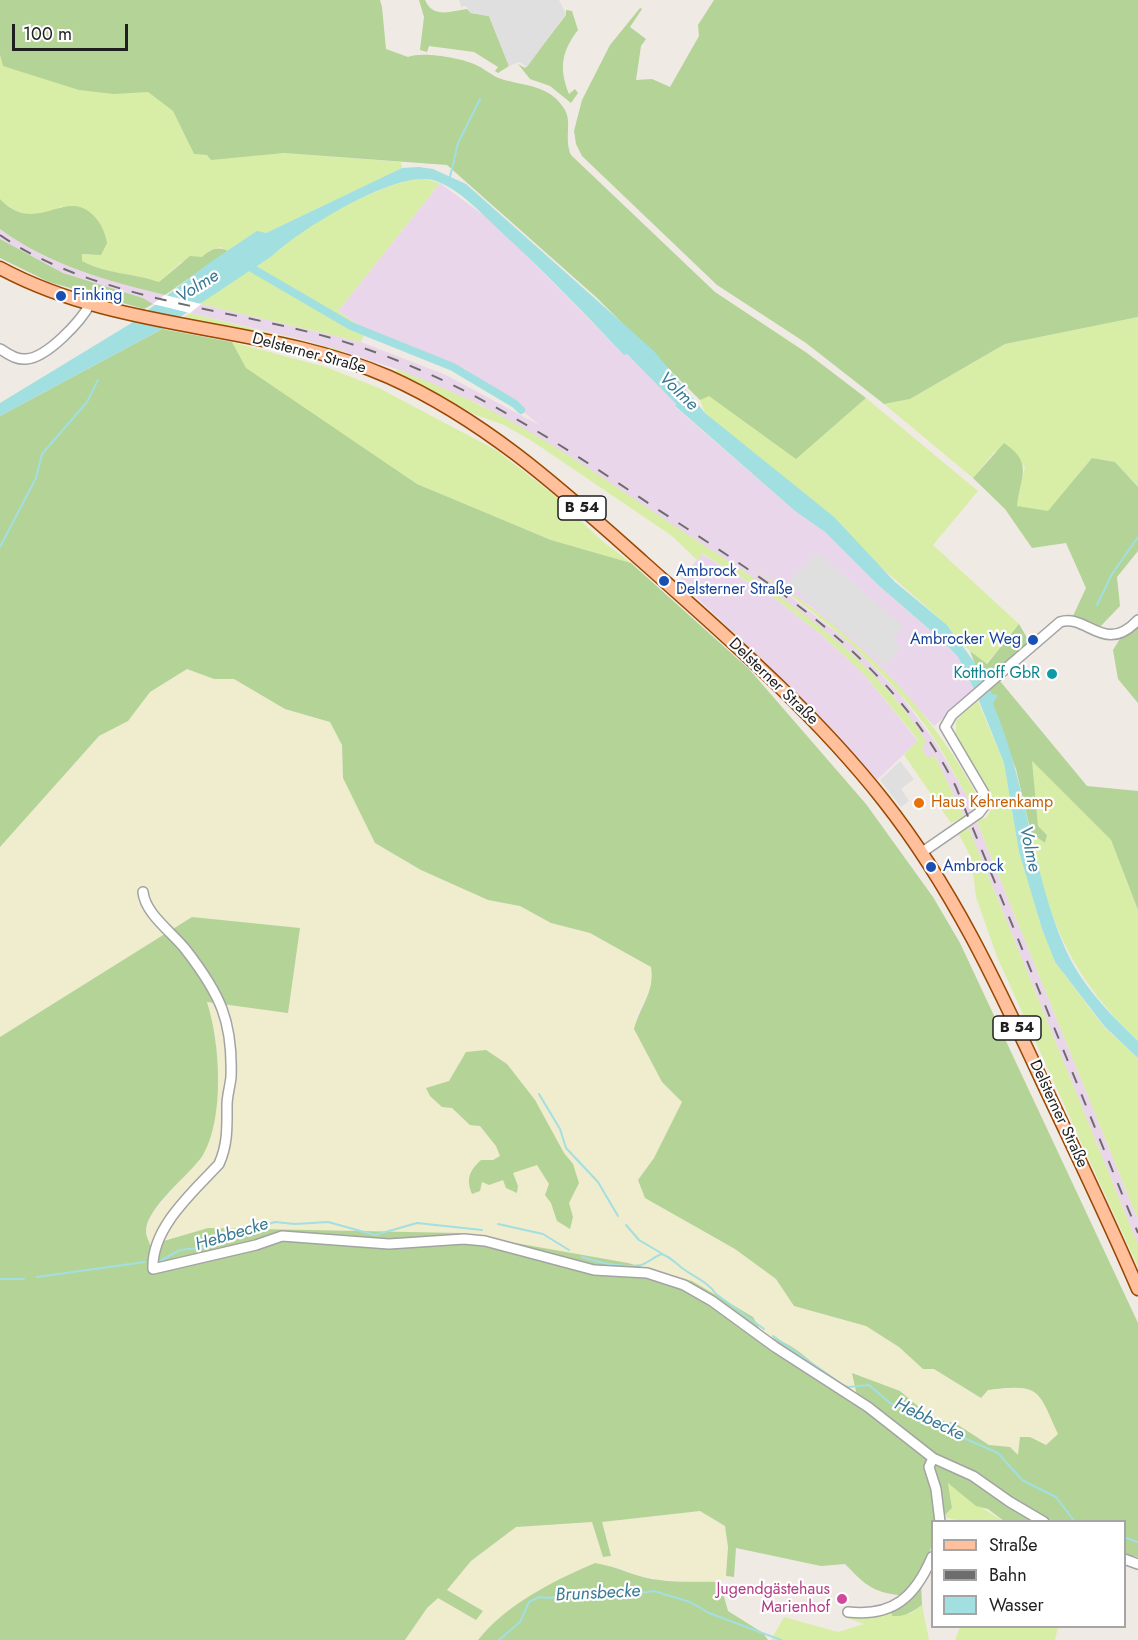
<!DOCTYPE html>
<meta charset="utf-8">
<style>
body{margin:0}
#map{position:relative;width:1138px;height:1640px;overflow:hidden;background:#f0eae4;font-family:Jost,sans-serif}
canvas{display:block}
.legend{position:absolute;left:931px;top:1520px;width:195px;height:108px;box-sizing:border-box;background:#fff;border:2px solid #a5a5a5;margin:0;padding:8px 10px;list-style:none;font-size:18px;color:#1f1f1f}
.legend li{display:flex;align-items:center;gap:12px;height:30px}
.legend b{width:30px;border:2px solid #a5a5a5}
.scale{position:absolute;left:12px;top:24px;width:116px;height:27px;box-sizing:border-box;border:3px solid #1f1f1f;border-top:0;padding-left:8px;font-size:18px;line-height:21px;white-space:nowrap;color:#1f1f1f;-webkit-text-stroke:4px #fff;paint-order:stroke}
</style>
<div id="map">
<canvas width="1138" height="1640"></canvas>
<ul class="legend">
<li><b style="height:8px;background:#ffc09b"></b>Straße</li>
<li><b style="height:8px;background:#6d6d6d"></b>Bahn</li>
<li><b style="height:16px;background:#a2dfe1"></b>Wasser</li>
</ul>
<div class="scale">100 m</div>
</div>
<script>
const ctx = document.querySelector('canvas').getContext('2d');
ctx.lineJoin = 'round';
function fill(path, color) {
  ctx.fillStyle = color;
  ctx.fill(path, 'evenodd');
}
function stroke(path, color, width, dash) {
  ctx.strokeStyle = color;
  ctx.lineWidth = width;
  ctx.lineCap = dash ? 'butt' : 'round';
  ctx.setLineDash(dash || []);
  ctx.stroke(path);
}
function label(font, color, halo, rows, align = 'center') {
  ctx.font = font + ' Jost,sans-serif';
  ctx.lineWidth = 4.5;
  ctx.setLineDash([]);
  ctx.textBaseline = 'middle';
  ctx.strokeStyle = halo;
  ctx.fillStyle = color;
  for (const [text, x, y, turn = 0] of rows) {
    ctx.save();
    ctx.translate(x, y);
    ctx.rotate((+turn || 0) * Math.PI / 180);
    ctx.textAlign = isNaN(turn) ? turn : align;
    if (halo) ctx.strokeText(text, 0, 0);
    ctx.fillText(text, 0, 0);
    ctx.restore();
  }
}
fill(new Path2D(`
 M440,183L486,217L522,251L624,355L626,353L676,404L675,407L795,511L825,532L877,584L944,642L958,657L975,691L934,726L856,644L810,606L763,575L854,646L899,693L934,740L975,810L964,817L935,756L928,759L922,749L923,737L894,697L848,653L779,596L569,457L481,405L397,369L307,341L190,313L201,304L361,342L446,375L539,425L503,394L465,369L401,342L366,330L338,311Z
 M0,229L44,256L88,274L165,295L153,304L143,298L63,273L0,239Z
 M702,554L776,599L823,636L864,674L918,741L877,780L792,688L679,581Z
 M976,820L1138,1220V1245L968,826Z`), '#ead6ea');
fill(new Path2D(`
 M187,669L214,679H234L285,709L330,722L342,745L343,778L375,843L421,870L488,900L520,906L551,923L590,933L651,966L654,984L639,1009L634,1029L662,1082L682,1102L654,1158L638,1180L696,1227L735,1249L776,1279L794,1306L866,1326L899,1347L923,1369H934L981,1398L988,1390L1028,1387L1039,1393L1059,1434L1046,1445L1030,1437L1018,1455L1010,1447L989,1445L955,1423L946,1422L926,1413L900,1391L853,1373L857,1397L763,1335L719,1298L692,1281L208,1228L150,1245L146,1231L152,1214L172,1192L217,1086L216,1038L207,1001L288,1013L300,928L192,917L0,1037V847L99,736L128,721L150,692Z
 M700,1511L725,1526L728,1547L726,1576L720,1582L663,1580L636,1575L618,1567L490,1625L478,1640H405L427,1608L438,1597L476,1620L482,1611L447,1590L471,1561L516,1527L592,1522L603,1557L611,1556L602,1522Z`), '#f0ecce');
fill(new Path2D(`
 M0,55L3,66L148,92L173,111L194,154L207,155L211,159L284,153L401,162L402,168L266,233H258L228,251L220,247L211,250L202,257L181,262L159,282C133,273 106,274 82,261L81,254L91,255L62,206C40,218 18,218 0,199Z
 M424,179L440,183L338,311L366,330L361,342L201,304C208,292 245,274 258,265C269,258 277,250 287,242C314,220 391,178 424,179Z
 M190,313L344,351L343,353L184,317Z
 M1138,317V487L1115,462L1092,458L1048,512L1016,506L1025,466L995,451L973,478L884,404L910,399L1005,344Z
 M232,342L326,367L379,388L496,450L554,495L601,540L631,563L551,540L417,484L245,368Z
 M397,369C434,384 470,399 505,418C563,449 617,488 673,525C762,583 869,649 926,741L922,749L928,758L935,756L964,817L951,823L904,755L918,740L864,674L823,636L776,599L703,554L697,560L672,536L532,441L504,425L476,415L396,372Z
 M708,395L796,458L866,398L978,491L933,545L1019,624L986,664L962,644L947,625L705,413L700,400Z
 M752,568C846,624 930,704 980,801L975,810C956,779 941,745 918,716C873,657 813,610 752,568Z
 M977,699L1004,763L1019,852L1042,929L1055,962L1104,1027L1138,1058V1220L976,820L986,818L992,808V796L956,736V721Z
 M1031,760L1111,840L1138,910V1041C1072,977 1048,923 1031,833L1045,843L1047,835L1038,827Z
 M968,826L1138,1245V1267L997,957L976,897L971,857L958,833Z
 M948,1482C967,1496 983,1510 1004,1521H960L943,1517L952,1508Z
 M922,1605L929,1640H771L784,1617L838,1632L864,1624L847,1618L848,1612L891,1608L910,1614Z
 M960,1627V1626L1058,1627L1055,1640H955Z`), '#d8eea7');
fill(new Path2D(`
 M0,0H380L382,7L386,49L408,57C422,51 462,58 476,65C483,68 489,73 496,77C520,87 549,82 565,110C572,123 564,139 571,155L715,292L807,353L866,398L796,459L709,396L700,400L596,297L447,165L284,153L211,160L207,155L194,154L173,111L148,92L114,94L79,90L3,66L0,55Z
 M419,0H425C433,19 451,11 467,9L471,13L489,16L509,66L498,73L495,71L498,67L474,52L429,46L427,52L420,50L424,17Z
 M714,0H1138V317L1005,344L910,399L884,404L806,343L717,285L582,156L576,144L574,131L582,100L610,45L640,8L642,9L630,27L646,39L641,46L636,80L652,79L670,87L699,36L698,25Z
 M566,10L572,11L578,30C561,52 559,69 569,94L575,89L578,93L571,103L550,86L530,79L518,64L525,68L566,15Z
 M0,199C36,237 65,187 93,215C101,223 105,232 107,243L101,255L82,254V261C106,274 133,273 159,282L190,256L202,257C211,249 217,246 228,251L165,295C107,281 49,265 0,229Z
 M0,239L63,273L143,298L153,304L144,309L49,282L0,258Z
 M162,329L232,342L246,368L417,484L551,540L631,563L749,669L866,804L933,897L960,943L1138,1323V1557L1125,1555L1124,1522L1052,1521L933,1453L932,1488L936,1521L932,1522V1544L921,1580L922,1605C912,1612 905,1617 892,1616L891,1608L907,1596C874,1593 867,1587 845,1564L821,1566L736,1548L734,1577L726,1576L728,1547L725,1526L700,1511L602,1522L611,1556L603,1557L592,1522L516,1527L471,1561L447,1590L483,1611L476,1620L438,1598L427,1608L405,1640H0V1037L192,917L300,928L288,1013L207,1002C220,1042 225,1117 203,1155C190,1175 145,1208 146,1232C146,1236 149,1241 150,1245L208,1228L459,1233L628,1263L692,1281L753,1317L763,1335C803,1343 822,1379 857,1396L852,1373L900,1391L926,1413L946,1422L955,1423L989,1445L1010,1447L1018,1455L1020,1437H1030L1046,1445L1058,1434C1038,1390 1041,1383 988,1390L981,1398L934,1369H923L899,1347L866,1326L794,1306L776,1279L735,1249L645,1198L638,1180L654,1158L682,1102L662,1082L634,1029C641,1004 655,992 651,967L590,933L551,923L520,906L488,900L421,870L375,843L343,778L342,745L330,722L285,709L234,679H214L187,669L150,692L128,721L99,736L0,847V416Z
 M1004,443C1034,463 1020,477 1017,506L1048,511L1092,458L1115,462L1138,487V551L1117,577L1120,606L1098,629L1072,618L1086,588L1066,543L1032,548L1005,509L973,478Z
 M1019,624L1030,643L995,675L1087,786L1138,791V910L1111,840L1032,761L1038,826L1047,835L1045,843L1031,833L1016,769L970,651L987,664Z
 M1138,626V703L1118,679L1113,650L1121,637Z
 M486,1050L507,1064L535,1100L564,1153L573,1164L579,1183L569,1203L573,1217L570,1229L557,1221L551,1203L545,1195L549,1184L537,1165L513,1173L518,1186L517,1193L506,1188L503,1180L489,1185L482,1182L480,1191L472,1194C466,1179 469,1171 481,1160H493L500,1156L496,1146L480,1126L470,1125L452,1108L442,1107L430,1096L426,1088L449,1081L466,1052Z
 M934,1462L971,1478L1040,1521H1004L988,1509L976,1506L948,1483L952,1508L943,1517L932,1467Z
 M595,1563C612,1566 621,1570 636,1575C663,1584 693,1581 720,1582L728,1611L763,1633L768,1640H478C507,1604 553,1581 595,1563Z`), '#b4d396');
fill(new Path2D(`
 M459,0H559L566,14L527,67L519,62L509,66L489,16L471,13L466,6L461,7Z
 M817,552L903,626L892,639L901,649L885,666L788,583Z
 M900,761L914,779L901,789L909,801L901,807L880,780Z`), '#dfdfdf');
fill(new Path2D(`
 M419,167L433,169L466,184L654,351L705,413L834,517L895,582L947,625L975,663L992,694L998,695L993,704C1027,782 1031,870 1065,948C1081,985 1110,1014 1138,1041V1058L1105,1027L1055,962L1042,929L1019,852L1004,763L975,691L958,657L944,642L877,584L825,532L795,511L675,406L676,404L627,354L624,355C583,312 542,269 498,229C480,212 457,187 433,180C395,170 299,230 272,256L162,329L0,416V403L130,324L209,263L257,231L266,233L402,168Z`), '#a2dfe1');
fill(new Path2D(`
 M165,295L201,304L190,313L153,304Z`), '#fff');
stroke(new Path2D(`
 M450,177L458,143L480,99
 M0,547L36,478L42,454L87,402L98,380
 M1097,605L1112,574L1138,537
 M539,1094L560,1129L566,1148L598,1182L618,1216
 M498,1224L543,1234L569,1250
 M626,1225L639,1240L661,1253
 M582,1257C600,1263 622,1268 641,1265C648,1263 655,1256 662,1254C672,1258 674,1262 682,1268C694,1277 707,1281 716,1294L764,1329
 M160,1261L180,1250L208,1247L236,1233L275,1222L295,1224L328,1222L375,1235L417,1223L482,1230
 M37,1277L145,1262
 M0,1279H24
 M773,1336L843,1385L848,1387L869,1385L890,1403L914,1411L943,1429L998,1453L1022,1480L1056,1497L1075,1522
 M1124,1537L1138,1542
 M499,1640L520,1622L529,1602L539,1597L550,1598L564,1594L578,1596L593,1593L627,1595L654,1591L690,1602L709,1613L781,1640`), '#a2dfe1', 2);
stroke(new Path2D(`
 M243,263L351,326L453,367L515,404L521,410`), '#a2dfe1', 8);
const minor = new Path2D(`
 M0,349C9,354 16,360 26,359C47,358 81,321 90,304
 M921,853L979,813L985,805V795L945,727L952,715L1060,622C1087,613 1104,656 1138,620
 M143,892C145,914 173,933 186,950C220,994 233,1021 231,1077C230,1087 227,1096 227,1105C227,1126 228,1144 219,1164C193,1192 151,1228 153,1269L256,1245L282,1236L389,1244L464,1239L485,1241L594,1270L647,1273L684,1285L712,1301L775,1347L868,1407L933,1458L973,1476L1010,1502L1044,1522
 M933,1458L929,1467L936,1489L940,1522
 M1124,1559L1138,1564
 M848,1612C893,1617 915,1597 932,1557`);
const major = new Path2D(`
 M0,268C120,333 265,323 389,377C487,421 563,491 643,562C727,637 814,712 884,801C952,887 997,984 1043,1083C1075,1151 1108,1219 1138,1289`);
stroke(minor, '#a3a3a3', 12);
stroke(major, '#9a4800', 15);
stroke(minor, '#fff', 9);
stroke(major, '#ffc09b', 12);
stroke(new Path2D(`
 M0,235C93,299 227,308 335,339C454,374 550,437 651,505C771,584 889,654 956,787L1138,1233`), '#6d6d6d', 2, [12, 12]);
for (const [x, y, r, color] of [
 [61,296,6,"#1a4fb4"],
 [664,581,6,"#1a4fb4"],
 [1033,640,6,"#1a4fb4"],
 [1052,674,6,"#0f9aa8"],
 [919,803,6,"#e8710a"],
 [931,867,6,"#1a4fb4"],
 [842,1599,6,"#d1479c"]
]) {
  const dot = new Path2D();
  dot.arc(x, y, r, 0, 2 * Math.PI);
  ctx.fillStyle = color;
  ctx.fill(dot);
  stroke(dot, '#fff', 2);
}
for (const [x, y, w] of [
 [582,508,48],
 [1017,1028,48]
]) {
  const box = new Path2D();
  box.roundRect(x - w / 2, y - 12, w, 24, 4.5);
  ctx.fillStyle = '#fff';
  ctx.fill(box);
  stroke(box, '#1f1f1f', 1.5);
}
label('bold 15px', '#1f1f1f', null, [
 ["B 54",582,508],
 ["B 54",1017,1028]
]);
label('16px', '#164399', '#fff', [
 ["Finking",73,296],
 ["Ambrock",676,572],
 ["Delsterner Straße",676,590],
 ["Ambrocker Weg",1021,640,"right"],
 ["Ambrock",943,867]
], 'left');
label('16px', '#1f1f1f', '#fff', [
 ["Delsterner Straße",309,354,15],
 ["Delsterner Straße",773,682,44],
 ["Delsterner Straße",1058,1114,65]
]);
label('16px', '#0d838f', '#fff', [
 ["Kotthoff GbR",1040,674]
], 'right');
label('16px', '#c56008', '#fff', [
 ["Haus Kehrenkamp",931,803]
], 'left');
label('16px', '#b23c85', '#fff', [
 ["Jugendgästehaus",830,1590],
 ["Marienhof",830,1608]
], 'right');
label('italic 18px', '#3a7a95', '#fff', [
 ["Volme",198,287,-32],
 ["Volme",678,392,44],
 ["Volme",1029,849,78],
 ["Hebbecke",232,1235,-17],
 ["Hebbecke",929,1420,26],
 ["Brunsbecke",598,1594,-3]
]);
</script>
